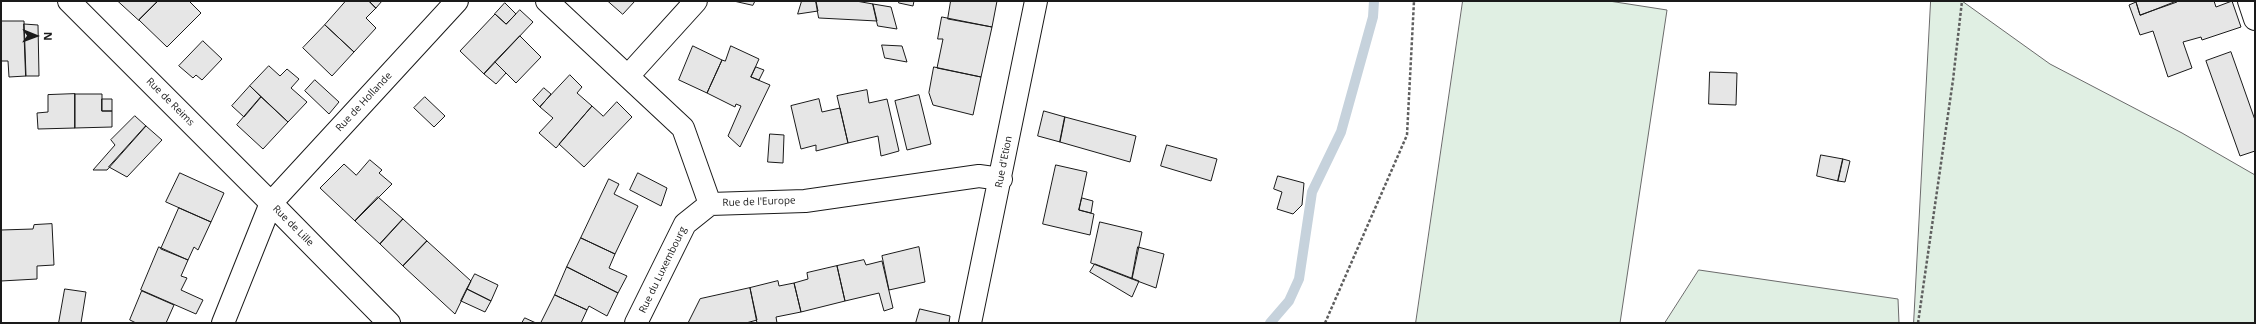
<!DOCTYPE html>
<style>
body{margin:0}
#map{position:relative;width:2256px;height:324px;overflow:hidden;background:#fff;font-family:"Open Sans",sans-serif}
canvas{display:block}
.frame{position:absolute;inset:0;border:2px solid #1a1a1a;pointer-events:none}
.north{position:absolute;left:16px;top:16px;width:40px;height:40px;-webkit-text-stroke:3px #fff;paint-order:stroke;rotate:91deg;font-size:11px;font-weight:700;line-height:16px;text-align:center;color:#1a1a1a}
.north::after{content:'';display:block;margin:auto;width:14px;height:18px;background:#1a1a1a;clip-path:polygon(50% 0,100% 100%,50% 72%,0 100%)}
</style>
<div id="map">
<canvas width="2256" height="324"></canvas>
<div class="frame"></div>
<div class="north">N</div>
</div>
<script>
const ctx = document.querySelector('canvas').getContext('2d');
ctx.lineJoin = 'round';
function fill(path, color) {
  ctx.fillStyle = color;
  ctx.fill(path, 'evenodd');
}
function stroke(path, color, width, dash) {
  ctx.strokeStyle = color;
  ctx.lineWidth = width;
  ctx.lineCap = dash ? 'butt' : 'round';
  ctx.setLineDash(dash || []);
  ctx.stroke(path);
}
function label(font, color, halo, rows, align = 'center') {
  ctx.font = font + ' "Open Sans",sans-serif';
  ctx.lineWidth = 3;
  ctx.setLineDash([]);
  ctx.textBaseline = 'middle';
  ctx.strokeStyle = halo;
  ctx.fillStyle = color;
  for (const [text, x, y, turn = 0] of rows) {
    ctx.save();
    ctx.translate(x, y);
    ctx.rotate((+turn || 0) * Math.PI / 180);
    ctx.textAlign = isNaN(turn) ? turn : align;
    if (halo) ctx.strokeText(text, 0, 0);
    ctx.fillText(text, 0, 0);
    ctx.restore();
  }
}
const green = new Path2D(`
 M1463,1H1609L1667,10L1620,323H1416Z
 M1931,1H1962L2050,64L2182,133L2255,175V323H1914Z
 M1699,270L1898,299L1899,323H1665Z`);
fill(green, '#e0efe3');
stroke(green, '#6a6a6a', 1);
stroke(new Path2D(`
 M1270,323L1289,301L1299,279L1312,192L1341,132L1373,17L1374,1`), '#c6d2dc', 10);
const building = new Path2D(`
 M118,1H158L139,20Z
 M158,1H189L201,13L167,47L139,20Z
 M346,1H369L376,8L366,18L376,28L354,52L325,25Z
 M369,1H382L376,8Z
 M608,1H635L623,14Z
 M734,1H755L753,5Z
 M802,1H816L818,11L798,14Z
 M816,1H856L873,4L877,21L819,18Z
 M899,1H914L913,6L899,3Z
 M951,1H997L992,27L948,19Z
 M2139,1H2177V2L2140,15L2136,2Z
 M2177,1H2214L2216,7L2232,1L2241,27L2202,40L2201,37L2183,42L2192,68L2168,77L2153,31L2140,35L2129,5L2136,2L2140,15Z
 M505,3L516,14L506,24L495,14Z
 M873,4L891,7L897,29L878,26Z
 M520,10L533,22L484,74L460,51L495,14L506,24Z
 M942,17L992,27L981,77L937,68L943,39H938Z
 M1,21H24L26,76L9,77L8,61H1Z
 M24,24L38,25L39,76H26Z
 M325,25L354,52L332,76L303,48Z
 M520,36L541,57L516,83L495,62Z
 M203,41L222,59L202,80L196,75L193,78L179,66Z
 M882,45L902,46L907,62L885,58Z
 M693,46L722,60L707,93L679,80Z
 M731,46L759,59L751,77L770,85L740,147L728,136L741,106L736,104L735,107L707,93L722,60L725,61Z
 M2231,52L2255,120V151L2240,156L2206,61Z
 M495,62L506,73L496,84L484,74Z
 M269,66L280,76L287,69L299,79L291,88L307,102L288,122L250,86Z
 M756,67L764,70L759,80L751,77Z
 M934,67L981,77L973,115L933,105L929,93Z
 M1710,72L1737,73L1736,105L1709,104Z
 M570,75L582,87L577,93L592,106L556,148L539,133L553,118L540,107Z
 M315,80L339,102L329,114L305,91Z
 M250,86L261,97L244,117L232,106Z
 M544,88L551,94L540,107L533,100Z
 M867,90L869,103L887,99L899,151L881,156L878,136L848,143L837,96Z
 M75,94V128L38,129L37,113L48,112V95Z
 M75,94H102V111H112V127L75,128Z
 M919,95L931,144L907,150L895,101Z
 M261,97L288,122L263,149L237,125Z
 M425,97L445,116L434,127L414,108Z
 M102,99H112V111H102Z
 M819,99L822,112L840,108L848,143L816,151V145L801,149L791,106Z
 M617,102L632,117L584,167L559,144L592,106L603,116Z
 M1044,111L1065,117L1060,142L1038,136Z
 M135,116L146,126L107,170H93L115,145L111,140Z
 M1065,117L1136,136L1130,162L1060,142Z
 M146,126L162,140L127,177L109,167Z
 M770,134L784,135L783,163L768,162Z
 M1167,145L1217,159L1211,181L1161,166Z
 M1821,155L1843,159L1838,181L1817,176Z
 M1843,159L1850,161L1845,182L1838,181Z
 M370,160L382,170L379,173L392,184L355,221L320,188L344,164L356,175Z
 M1056,165L1087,172L1079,210L1094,214L1090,235L1043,224Z
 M180,173L224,193L211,222L166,202Z
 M638,173L667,188L661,206L630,190Z
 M1278,176L1304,183L1302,205L1293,214L1277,209L1282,192L1274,189Z
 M609,179L619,184L614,194L638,206L615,254L581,238Z
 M378,197L403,219L380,244L355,221Z
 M1082,198L1093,201L1091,213L1079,210Z
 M179,208L211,222L198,250L194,247L188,260L161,249Z
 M403,219L427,241L403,266L380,244Z
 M1100,222L1142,232L1132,279L1091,263Z
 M52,224L54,265L37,266V279L1,281V230L33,229L34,225Z
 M581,238L615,254L609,268L627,276L618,293L567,267Z
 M427,241L471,281L455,314L403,266Z
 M159,247L188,260L181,276L187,278L181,290L203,300L196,314L141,290Z
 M919,247L925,282L889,290L882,256Z
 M1138,247L1164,254L1156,288L1132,279Z
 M864,260L866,265L882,261L893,308L884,311L879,293L845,301L837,266Z
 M1095,264L1139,281L1132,297L1090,272Z
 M837,266L845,301L801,312L794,283L808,279L807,273Z
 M567,267L618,293L607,316L589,306L587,310L555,295Z
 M475,274L498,285L491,301L467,289Z
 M778,281L779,286L794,283L801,312L776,317L777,323H757L750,288Z
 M750,288L757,320L746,323H688L700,299Z
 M65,289L86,292L81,323H59Z
 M467,289L491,301L485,312L461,301Z
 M142,291L174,305L166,323H136L130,320Z
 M555,295L587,310L581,323H541Z
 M920,309L950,316L949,323H916Z
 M525,318L536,323H522Z`);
fill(building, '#e6e6e6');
stroke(building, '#1a1a1a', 1);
const minor = new Path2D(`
 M69,1L271,203L457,1
 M547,1L683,128L710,204
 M2249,1L2255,19
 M628,76L696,1
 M710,204L805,201L979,176L1001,179
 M223,323L271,203L389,323
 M636,323L685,224L710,204
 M970,323L1036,1`);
stroke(minor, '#1a1a1a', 24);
stroke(new Path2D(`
 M1325,323L1407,135L1414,1
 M1918,323L1953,80L1962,1`), '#5f5f5f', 2.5, [3, 2]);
stroke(minor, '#fff', 22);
label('10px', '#1a1a1a', '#fff', [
 ["Rue de Reims",170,102,45],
 ["Rue de Hollande",364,102,-47],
 ["Rue d'Etion",1004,162,-79],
 ["Rue de l'Europe",759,202,-2],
 ["Rue de Lille",293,226,45],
 ["Rue du Luxembourg",663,270,-64]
]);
</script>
